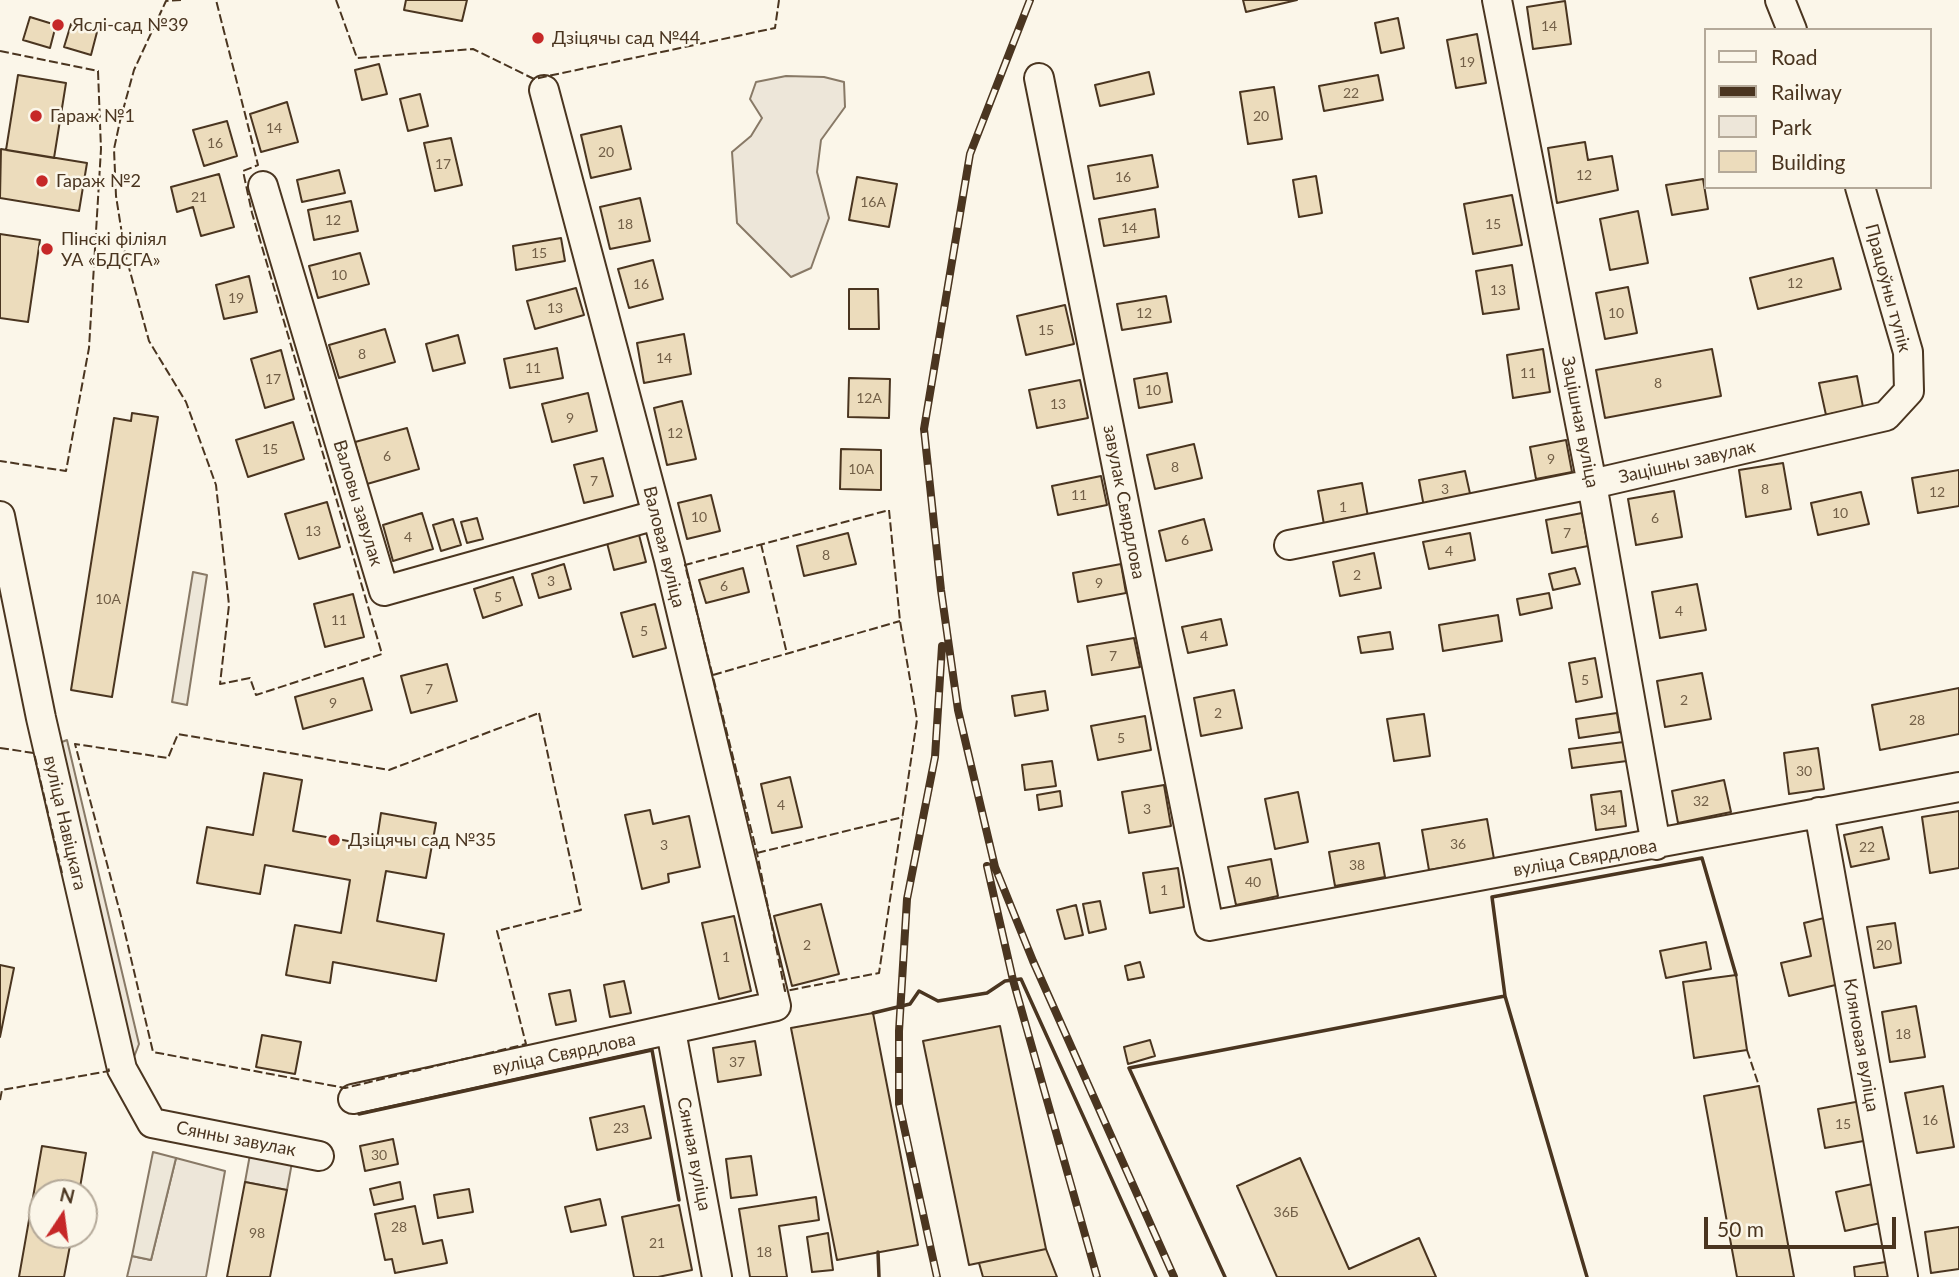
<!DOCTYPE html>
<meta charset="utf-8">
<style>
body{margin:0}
#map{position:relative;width:1959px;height:1277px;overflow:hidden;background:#fbf6e9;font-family:Lato,sans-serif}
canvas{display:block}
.legend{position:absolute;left:1704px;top:28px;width:228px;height:161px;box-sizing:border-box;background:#fbf6e9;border:2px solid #b4a999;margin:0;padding:9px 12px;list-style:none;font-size:21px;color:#4a3520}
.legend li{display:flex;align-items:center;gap:14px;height:35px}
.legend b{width:35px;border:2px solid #b4a999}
.north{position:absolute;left:28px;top:1179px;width:70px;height:70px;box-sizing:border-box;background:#fbf6e9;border:2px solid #b4a999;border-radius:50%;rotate:13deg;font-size:19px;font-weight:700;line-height:28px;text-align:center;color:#4a3520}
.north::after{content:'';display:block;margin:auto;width:24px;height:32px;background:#c62828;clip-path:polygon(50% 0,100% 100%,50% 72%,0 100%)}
.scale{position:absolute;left:1704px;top:1217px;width:192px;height:32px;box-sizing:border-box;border:4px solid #4a3520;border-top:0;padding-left:9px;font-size:21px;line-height:24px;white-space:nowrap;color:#4a3520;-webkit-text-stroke:5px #fbf6e9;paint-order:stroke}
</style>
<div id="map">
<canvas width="1959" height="1277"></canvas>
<ul class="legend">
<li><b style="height:9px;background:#fbf6e9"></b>Road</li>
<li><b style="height:9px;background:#4a3520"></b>Railway</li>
<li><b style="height:19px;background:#ede6d9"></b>Park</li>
<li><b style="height:19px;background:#ecdcbc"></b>Building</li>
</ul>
<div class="north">N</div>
<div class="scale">50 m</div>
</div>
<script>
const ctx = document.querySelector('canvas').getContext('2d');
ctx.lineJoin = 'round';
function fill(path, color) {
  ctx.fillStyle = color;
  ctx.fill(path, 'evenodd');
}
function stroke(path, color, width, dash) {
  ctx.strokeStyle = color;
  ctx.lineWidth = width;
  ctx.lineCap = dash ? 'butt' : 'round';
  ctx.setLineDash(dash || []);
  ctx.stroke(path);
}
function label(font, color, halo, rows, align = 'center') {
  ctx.font = font + ' Lato,sans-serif';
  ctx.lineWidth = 5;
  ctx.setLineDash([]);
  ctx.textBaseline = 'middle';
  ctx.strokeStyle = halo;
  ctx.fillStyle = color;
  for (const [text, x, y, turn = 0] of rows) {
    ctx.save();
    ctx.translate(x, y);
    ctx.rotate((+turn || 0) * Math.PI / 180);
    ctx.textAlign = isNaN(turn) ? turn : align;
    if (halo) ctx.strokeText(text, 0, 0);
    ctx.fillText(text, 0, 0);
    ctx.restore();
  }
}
const green = new Path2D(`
 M786,76L824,77L844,82L845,107L821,140L817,172L829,218L811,268L791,277L737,223L732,152L751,136L762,118L750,99L756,82Z
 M67,740L139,1044L134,1057L128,1059L59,749L62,742Z
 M251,1149L293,1157L287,1190L245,1182Z
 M176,1158L225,1171L206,1277H127L132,1256L151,1260Z`);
fill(green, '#ede6d9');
stroke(green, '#887966', 2);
const parking = new Path2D(`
 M193,572L207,575L187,705L172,702Z
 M153,1152L176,1158L151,1260L132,1256Z`);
fill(parking, '#ede7d9');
stroke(parking, '#887966', 2);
const building = new Path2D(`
 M406,0H467L462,21L404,10Z
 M1243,0H1297L1246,12Z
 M1565,1L1571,44L1533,49L1527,7Z
 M30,17L56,25L50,48L23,40Z
 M1398,18L1404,48L1381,53L1375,23Z
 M71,24L97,32L91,55L64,47Z
 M1477,34L1486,83L1456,88L1447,40Z
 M379,64L387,94L362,100L355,70Z
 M1149,72L1154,94L1100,106L1095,85Z
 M18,75L66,83L54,158L6,150Z
 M1378,75L1383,100L1324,111L1319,86Z
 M1274,87L1282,139L1248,144L1240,92Z
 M420,94L428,126L408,131L400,99Z
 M287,102L298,142L261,152L250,114Z
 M227,121L237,156L204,166L193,130Z
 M621,126L631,169L591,178L581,135Z
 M451,138L462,185L435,191L424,143Z
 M1585,142L1588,160L1612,156L1618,190L1557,203L1548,148Z
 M1,149L87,163L79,211L0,198Z
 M1152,155L1158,187L1094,199L1088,166Z
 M339,170L345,193L302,202L297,180Z
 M219,174L234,227L201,236L193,207L177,212L171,187Z
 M1316,176L1322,213L1299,217L1293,180Z
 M857,177L897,184L889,227L849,220Z
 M1703,179L1708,209L1672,215L1666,185Z
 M1512,195L1522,245L1473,254L1464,204Z
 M640,198L650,241L610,249L600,207Z
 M351,201L358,231L314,240L308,210Z
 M1155,209L1159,237L1104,246L1099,219Z
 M1638,211L1648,263L1610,270L1600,219Z
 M0,234L40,240L28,322L0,318Z
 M561,238L565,261L516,270L513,246Z
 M360,253L369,284L318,298L309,266Z
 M1833,258L1841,289L1758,309L1750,278Z
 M653,260L663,299L629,308L618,269Z
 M1512,265L1519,309L1483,314L1476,271Z
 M249,276L257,312L224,319L216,285Z
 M1628,287L1637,333L1605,339L1596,293Z
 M576,288L584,315L535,329L527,301Z
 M849,289H878L879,329H849Z
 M1166,296L1171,322L1122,330L1117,304Z
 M1065,305L1074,344L1026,355L1017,316Z
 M385,329L395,362L339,378L329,345Z
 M684,334L691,374L644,383L637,343Z
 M458,335L465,363L433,371L426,344Z
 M557,348L563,378L510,388L504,359Z
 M1543,349L1550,392L1513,398L1507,355Z
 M1712,349L1721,396L1605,418L1596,370Z
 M281,350L294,399L265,408L251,359Z
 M1167,373L1172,402L1139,408L1134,379Z
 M1857,376L1863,407L1826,415L1819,383Z
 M849,378L890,379L889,418L848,417Z
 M1080,380L1088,418L1037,428L1029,390Z
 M588,393L597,431L552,442L542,404Z
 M682,401L696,459L667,465L654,408Z
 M132,413L158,417L112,697L71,690L114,418L131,421Z
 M293,422L304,459L248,477L236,440Z
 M407,428L419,469L367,484L355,442Z
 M1566,440L1572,472L1536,479L1530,447Z
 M1194,444L1202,478L1155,489L1147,455Z
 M841,449L881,450V490L840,489Z
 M603,458L613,496L584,503L574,465Z
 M1783,463L1791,509L1746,517L1739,470Z
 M1959,470V506L1918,513L1912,478Z
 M1465,471L1471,498L1424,507L1419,480Z
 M1101,476L1107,505L1058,515L1052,486Z
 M1362,483L1369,522L1325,530L1318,491Z
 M1674,491L1682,537L1636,545L1628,499Z
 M1861,492L1869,524L1818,535L1811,503Z
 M711,495L720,531L687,539L678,503Z
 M327,502L340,547L299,559L285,514Z
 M422,513L433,549L393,561L383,525Z
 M1582,513L1588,546L1552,553L1546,520Z
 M477,518L483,539L467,543L461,522Z
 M453,519L461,545L441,551L433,525Z
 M1204,519L1212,550L1166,561L1159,531Z
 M638,531L646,562L614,570L606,539Z
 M848,533L856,564L804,576L797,546Z
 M1470,533L1475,560L1429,569L1423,542Z
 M1374,553L1381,588L1340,596L1333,562Z
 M564,564L571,589L539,598L532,574Z
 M1121,564L1126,593L1078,602L1073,573Z
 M743,568L749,592L706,603L699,580Z
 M1575,568L1580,584L1553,590L1549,574Z
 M513,577L522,605L483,618L474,589Z
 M1697,584L1706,630L1660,638L1652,592Z
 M1549,593L1552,608L1520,615L1517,599Z
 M353,594L364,637L325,647L314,604Z
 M655,604L666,648L633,657L621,613Z
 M1498,615L1502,641L1443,651L1439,625Z
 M1221,619L1227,645L1188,653L1182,627Z
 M1390,632L1393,649L1361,653L1358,637Z
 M1134,638L1140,667L1092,675L1087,646Z
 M1595,658L1602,697L1576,702L1569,663Z
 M447,664L457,701L411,713L401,676Z
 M1702,673L1711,719L1665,727L1657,681Z
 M363,678L372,710L303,729L295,697Z
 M1959,688V734L1880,750L1872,705Z
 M1234,690L1242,728L1201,736L1194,698Z
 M1045,691L1048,710L1015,716L1012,696Z
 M1617,713L1620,732L1579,738L1576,719Z
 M1424,714L1430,756L1394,761L1387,719Z
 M1145,716L1151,750L1098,760L1091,726Z
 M1624,742L1627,761L1572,768L1569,749Z
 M1818,748L1824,789L1789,794L1784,753Z
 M1052,761L1056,786L1025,790L1022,765Z
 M264,773L302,780L293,831L376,846L381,813L436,823L426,878L386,871L377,921L444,934L436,981L333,962L330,983L286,975L295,925L341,933L350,880L265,865L260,894L197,883L207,827L253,835Z
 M790,777L802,827L772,833L761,784Z
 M1724,780L1731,812L1678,823L1672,791Z
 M1164,785L1171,826L1129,833L1122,792Z
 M1060,791L1062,806L1039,810L1037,795Z
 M1621,791L1626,826L1596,830L1591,795Z
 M1298,792L1308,842L1275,849L1265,799Z
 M650,810L653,824L689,816L700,867L668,874L669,882L642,889L625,815Z
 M1959,811V868L1930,873L1922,817Z
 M1487,819L1494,859L1429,870L1422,830Z
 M1882,827L1889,859L1851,867L1844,835Z
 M1379,843L1385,877L1335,886L1329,852Z
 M1271,859L1278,896L1236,905L1228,867Z
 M1178,868L1184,907L1150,913L1143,873Z
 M1100,901L1106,929L1089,933L1083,904Z
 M821,904L839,974L792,986L774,916Z
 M1076,905L1083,935L1065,939L1057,910Z
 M734,916L751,991L719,999L702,923Z
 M1828,917L1844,983L1789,996L1781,963L1811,956L1804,923Z
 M1895,923L1901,963L1874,968L1867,927Z
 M1706,942L1711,969L1666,978L1660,951Z
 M1140,962L1144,977L1128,980L1125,966Z
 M0,965L14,968L0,1037Z
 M1736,975L1747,1050L1694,1058L1683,982Z
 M624,981L631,1013L610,1017L604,985Z
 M570,990L576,1021L556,1025L549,994Z
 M1916,1006L1925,1057L1890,1062L1882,1012Z
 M873,1013L918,1245L837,1260L791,1028Z
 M1000,1026L1046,1249L969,1265L923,1041Z
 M262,1035L301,1042L295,1074L256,1067Z
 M1150,1040L1155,1056L1128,1064L1124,1047Z
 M755,1041L761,1075L718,1082L713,1048Z
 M1759,1086L1794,1277H1737L1704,1096Z
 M1943,1086L1954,1147L1917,1153L1905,1093Z
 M1861,1101L1869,1140L1825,1148L1818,1109Z
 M644,1106L651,1138L597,1150L590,1118Z
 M393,1139L398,1164L365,1171L360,1146Z
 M42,1146L86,1153L79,1193H42V1235H72L64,1277H19Z
 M751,1156L757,1195L731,1198L726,1159Z
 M1300,1158L1349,1269L1419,1238L1436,1277H1277L1237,1186Z
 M245,1182L287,1190L270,1277H227Z
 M400,1182L403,1199L374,1205L370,1189Z
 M1877,1183L1885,1222L1845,1231L1836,1192Z
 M469,1189L473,1212L438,1218L434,1195Z
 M816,1197L819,1220L779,1226L787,1277H750L739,1209Z
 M600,1199L606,1225L571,1232L565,1207Z
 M679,1205L692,1270L658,1277H634L622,1217Z
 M415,1206L423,1244L442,1240L447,1263L395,1273L392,1259L385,1260L375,1214Z
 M1959,1227V1269L1931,1273L1925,1232Z
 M828,1233L833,1270L812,1272L807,1237Z
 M1046,1249L1057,1277H983L979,1263Z
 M1892,1261L1895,1277H1855L1854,1267Z`);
fill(building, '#ecdcbc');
stroke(building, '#4a3520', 2);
const minor = new Path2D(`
 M1497,0L1592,484L1656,845
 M1780,0L1792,30
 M1039,78L1209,926L1959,787
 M263,186L384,591L656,515
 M0,516L41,718L122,1069L152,1123L319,1156
 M1289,545L1592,484L1886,416L1909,391L1908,352L1860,187
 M1819,812L1903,1277
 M671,1031L717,1277
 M353,1099L776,1006L669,560L544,90`);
stroke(minor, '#4a3520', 32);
stroke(minor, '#fbf6e9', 28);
const rail = new Path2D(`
 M1030,0L970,154L924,429L941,590L958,710L995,867L1033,961L1174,1277
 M987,866L1013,980L1097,1277
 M937,1277L899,1104V1031L907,899L935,757L942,646`);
stroke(rail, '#4a3520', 8);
stroke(rail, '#fbf6e9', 5, [16]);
stroke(new Path2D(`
 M181,0L166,1L134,70L120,121L114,149L116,196L125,253L149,341L186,402L216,485L229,605L220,684L250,678L256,695L382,654L252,213L243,171L258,165L216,0
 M336,0L357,58L473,49L534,79L775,28L779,0
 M0,51L98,71L101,149L89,348L66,471L0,461
 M889,510L900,621L917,720L879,973L785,991L757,853L685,565Z
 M761,544L787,654
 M713,675L900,621
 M539,713L581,910L497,931L526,1044L345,1088L153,1052L121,916L75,744L168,758L178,734L389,770Z
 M0,748L34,753L62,873
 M757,853L903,817
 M1747,1050L1759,1086
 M0,1100L2,1090L109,1071L108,1067`), '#4a3520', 2, [9, 3.5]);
stroke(new Path2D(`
 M1505,996L1492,897L1702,858L1736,975
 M873,1013L910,1004L919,991L938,1001L987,993L1005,981L1021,979L1156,1277
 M359,1114L652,1050L679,1200
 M878,1252L879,1277
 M1225,1277L1129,1068L1505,996L1587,1277`), '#4a3520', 3.5);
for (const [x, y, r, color] of [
 [58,25,7,"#c62828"],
 [538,38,7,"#c62828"],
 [36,116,7,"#c62828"],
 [42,181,7,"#c62828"],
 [47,249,7,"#c62828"],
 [334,840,7,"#c62828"]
]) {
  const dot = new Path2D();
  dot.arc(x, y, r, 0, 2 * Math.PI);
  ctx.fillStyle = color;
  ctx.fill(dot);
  stroke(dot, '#fbf6e9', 2.5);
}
label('14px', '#725f47', null, [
 ["14",1549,26],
 ["19",1467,62],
 ["22",1351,93],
 ["20",1261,116],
 ["14",274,128],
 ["16",215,143],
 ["20",606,152],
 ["17",443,164],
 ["12",1584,175],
 ["16",1123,177],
 ["21",199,197],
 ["16А",873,202],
 ["12",333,220],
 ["18",625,224],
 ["15",1493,224],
 ["14",1129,228],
 ["15",539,253],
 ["10",339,275],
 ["12",1795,283],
 ["16",641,284],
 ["13",1498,290],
 ["19",236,298],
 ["13",555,308],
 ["12",1144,313],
 ["10",1616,313],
 ["15",1046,330],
 ["8",362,354],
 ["14",664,358],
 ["11",533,368],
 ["11",1528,373],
 ["17",273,379],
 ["8",1658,383],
 ["10",1153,390],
 ["12А",869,398],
 ["13",1058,404],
 ["9",570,418],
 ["12",675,433],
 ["15",270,449],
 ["6",387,456],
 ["9",1551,459],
 ["8",1175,467],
 ["10А",861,469],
 ["7",594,481],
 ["3",1445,489],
 ["8",1765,489],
 ["12",1937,492],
 ["11",1079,495],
 ["1",1343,507],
 ["10",1840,513],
 ["10",699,517],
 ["6",1655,518],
 ["13",313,531],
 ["7",1567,533],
 ["4",408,537],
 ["6",1185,540],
 ["4",1449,551],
 ["8",826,555],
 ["2",1357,575],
 ["3",551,581],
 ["9",1099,583],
 ["6",724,586],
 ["5",498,597],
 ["10А",108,599],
 ["4",1679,611],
 ["11",339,620],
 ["5",644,631],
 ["4",1204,636],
 ["7",1113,656],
 ["5",1585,680],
 ["7",429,689],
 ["2",1684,700],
 ["9",333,703],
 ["2",1218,713],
 ["28",1917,720],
 ["5",1121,738],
 ["30",1804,771],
 ["32",1701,801],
 ["4",781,805],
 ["3",1147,809],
 ["34",1608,810],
 ["36",1458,844],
 ["3",664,845],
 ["22",1867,847],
 ["38",1357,865],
 ["40",1253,882],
 ["1",1164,890],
 ["2",807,945],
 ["20",1884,945],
 ["1",726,957],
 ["18",1903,1034],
 ["37",737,1062],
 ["16",1930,1120],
 ["15",1843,1124],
 ["23",621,1128],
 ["30",379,1155],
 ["36Б",1286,1212],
 ["28",399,1227],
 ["98",257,1233],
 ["21",657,1243],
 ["18",764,1252]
]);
label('18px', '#4a3520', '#fbf6e9', [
 ["Яслі-сад №39",72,25],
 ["Дзіцячы сад №44",552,38],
 ["Гараж №1",50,116],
 ["Гараж №2",56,181],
 ["Пінскі філіял",61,239],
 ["УА «БДСГА»",61,260],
 ["Дзіцячы сад №35",348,840]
], 'left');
label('18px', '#4a3520', '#fbf6e9', [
 ["Працоўны тупік",1888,288,75],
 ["Зацішная вуліца",1580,422,79],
 ["Зацішны завулак",1687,462,-13],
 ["завулак Свярдлова",1124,502,79],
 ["Валовы завулак",358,503,73],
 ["Валовая вуліца",664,547,76],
 ["вуліца Навіцкага",65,823,77],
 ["вуліца Свярдлова",1585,858,-10],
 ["Кляновая вуліца",1861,1045,80],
 ["вуліца Свярдлова",564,1054,-12],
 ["Сянны завулак",236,1139,11],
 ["Сянная вуліца",694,1154,79]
]);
</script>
